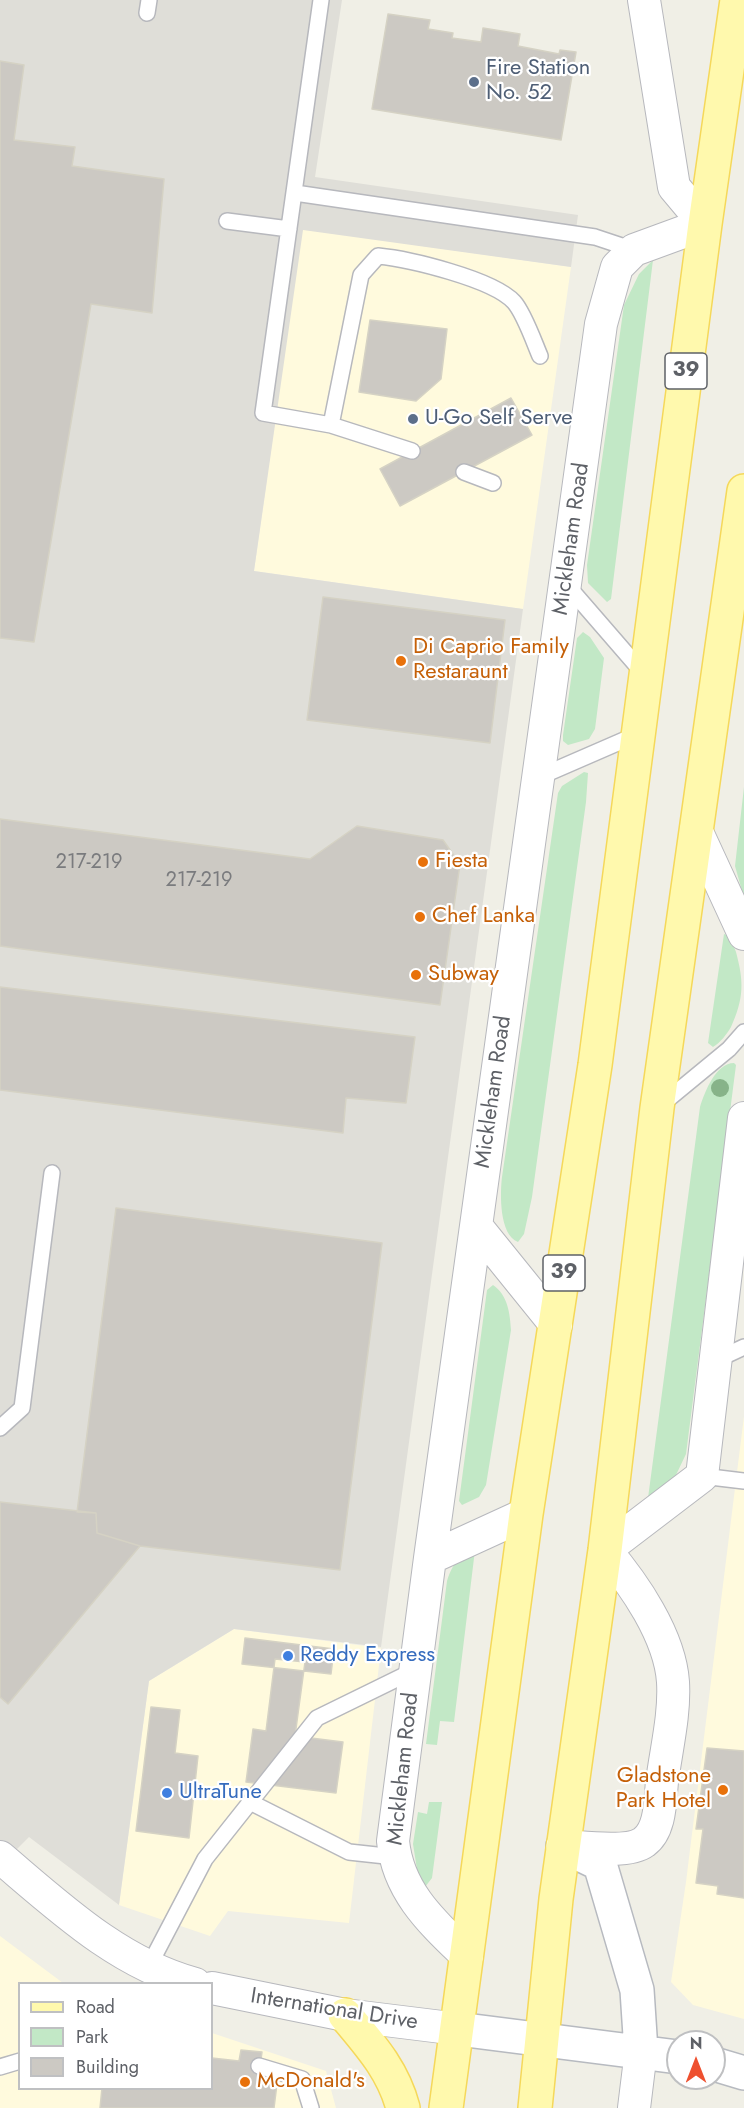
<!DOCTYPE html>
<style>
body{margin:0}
#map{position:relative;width:744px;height:2108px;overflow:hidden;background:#f0efe6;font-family:Jost,sans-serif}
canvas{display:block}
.legend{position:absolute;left:18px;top:1982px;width:195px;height:108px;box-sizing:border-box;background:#fff;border:2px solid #bfc0c2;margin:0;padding:8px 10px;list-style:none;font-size:18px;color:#5e6167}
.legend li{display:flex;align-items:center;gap:12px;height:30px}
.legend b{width:30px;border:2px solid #bfc0c2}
.north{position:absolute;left:666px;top:2030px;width:60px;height:60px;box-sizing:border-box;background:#fff;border:2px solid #bfc0c2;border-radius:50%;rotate:0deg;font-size:16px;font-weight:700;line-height:24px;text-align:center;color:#5e6167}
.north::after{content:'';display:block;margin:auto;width:21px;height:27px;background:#ee502f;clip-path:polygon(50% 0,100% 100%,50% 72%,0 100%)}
</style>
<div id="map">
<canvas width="744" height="2108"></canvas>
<ul class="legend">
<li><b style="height:8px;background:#fff9ad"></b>Road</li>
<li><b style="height:16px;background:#c2e8c6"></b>Park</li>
<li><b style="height:16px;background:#ccc9c3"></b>Building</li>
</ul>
<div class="north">N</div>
</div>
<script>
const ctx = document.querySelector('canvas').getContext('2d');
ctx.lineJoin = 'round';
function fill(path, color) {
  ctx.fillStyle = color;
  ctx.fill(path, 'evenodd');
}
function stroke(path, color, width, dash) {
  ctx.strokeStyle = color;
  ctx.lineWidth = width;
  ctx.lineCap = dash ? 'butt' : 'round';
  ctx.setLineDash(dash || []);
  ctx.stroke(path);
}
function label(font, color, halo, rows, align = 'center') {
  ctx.font = font + ' Jost,sans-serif';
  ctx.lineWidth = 4.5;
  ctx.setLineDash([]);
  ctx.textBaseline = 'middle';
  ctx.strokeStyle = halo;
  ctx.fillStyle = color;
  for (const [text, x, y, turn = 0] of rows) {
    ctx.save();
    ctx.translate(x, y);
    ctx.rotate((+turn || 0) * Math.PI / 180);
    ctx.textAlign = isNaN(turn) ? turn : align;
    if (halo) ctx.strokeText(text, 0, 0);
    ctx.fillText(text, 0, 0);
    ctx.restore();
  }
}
fill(new Path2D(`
 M302,229L571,267L523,609L254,571Z
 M744,1416V2019L693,2005L671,1982L686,1882Z
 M234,1629L381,1648L349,1923L228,1911L210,1936L119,1905L149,1681Z
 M0,1936L63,1983L20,1984V2088H212V2033L326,2071L336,2108H0Z`), '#fffadd');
fill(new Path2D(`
 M0,0H342L315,177L578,215L571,267L303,230L254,571L523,609L381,1647L234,1629L149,1681L119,1905L29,1837L0,1866Z`), '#dfded8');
fill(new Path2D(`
 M653,260L611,599L607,602L588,583L587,565L624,305L639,274Z
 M583,632L590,637L604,658L595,729L589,739L568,745L563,741V735L577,638Z
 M584,772L588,773L586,802L532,1197L524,1234L518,1242C499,1235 500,1193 502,1177L558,793L562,786Z
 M744,787V898L735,866Z
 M724,934C731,936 733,944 736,952C744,982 744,998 731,1027C727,1034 720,1043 713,1047L708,1043Z
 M734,1063L736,1065L686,1454L676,1475L648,1498L700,1107C705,1091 716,1063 734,1063Z
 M493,1285C508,1295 510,1314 511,1330L486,1485L479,1497L462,1505L459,1501L487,1290Z
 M475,1550L454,1722L440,1721L437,1745L426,1744L447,1581C453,1563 458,1557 475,1550Z
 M429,1802H442L432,1878L425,1887L419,1882L413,1844L418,1812L427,1814Z`), '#c2e8c6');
const building = new Path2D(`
 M388,14L430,20L428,29L453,33L452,38L481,42L483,28L520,34L518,46L559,54L560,50L576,52L561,140L372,109Z
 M0,61L24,65L14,140L75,147L72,166L164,179L152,313L91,304L34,642L0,638Z
 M370,320L447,329L441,379L416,401L359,392Z
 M511,398L532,435L400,506L380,469Z
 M323,597L505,620L490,743L307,720Z
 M0,819L310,859L357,826L443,840L460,864L440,1005L0,946Z
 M0,987L415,1037L406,1103L346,1098L343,1133L0,1090Z
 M116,1208L382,1243L340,1570L140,1546L97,1533L96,1513L77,1512Z
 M0,1502L96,1513L97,1533L140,1546L8,1704L0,1697Z
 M245,1638L334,1649L331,1674L242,1664Z
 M275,1659L305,1662L295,1736L343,1742L336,1793L246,1782L253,1729L266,1731Z
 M151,1707L180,1710L175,1753L198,1756L189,1838L136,1831Z
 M707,1748L744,1751V1898L717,1894L718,1886L696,1883L703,1829H696Z
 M241,2050L262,2052L259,2074L278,2076L274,2108H100L102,2088H212V2058L239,2061Z`);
fill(building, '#ccc9c3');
stroke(building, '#d5d2c4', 1.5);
const lane = new Path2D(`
 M321,0L263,413L331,425L412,451
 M147,13L149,0
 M295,193L595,237L634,250
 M227,221L289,229
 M331,425L361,275L378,256C409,259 493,279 514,302C524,313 534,342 540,356
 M464,472L493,483
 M566,584L644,674
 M539,777L638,734
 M661,1105L729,1049L744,1032
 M714,1361L744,1347
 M0,1428L22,1408L52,1173
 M702,1476L744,1481
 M250,1802L349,1852L395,1857
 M149,1966L205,1859L317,1718L415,1670
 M259,2066L302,2079L311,2108
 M0,2067L20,2061`);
const street = new Path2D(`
 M696,830L744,934
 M476,1226L556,1325
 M430,1558L526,1514
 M563,1846C583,1847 628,1854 644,1842C661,1830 660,1800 662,1782C666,1750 675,1715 673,1682C670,1636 634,1584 605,1550L702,1476L744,1118
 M0,1857C59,1907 118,1963 195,1984
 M467,1956C433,1923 398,1892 393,1841L430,1558L601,324L617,267L634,250L705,224L674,187L644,0
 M212,1988L345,2015L458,2029
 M634,2108L641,2051`);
const secondary = new Path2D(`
 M563,1846L600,1864L637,1990L641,2051
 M458,2029L678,2057
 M714,2064L744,2073`);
const primary = new Path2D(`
 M345,2015C370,2045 393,2070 403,2108
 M446,2108L526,1514L595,1065L705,224L737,0
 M535,2108L556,1899L605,1550L657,1108L744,491`);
stroke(lane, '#b7b8bd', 18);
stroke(street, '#b7b8bd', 34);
stroke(secondary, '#b7bac0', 36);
stroke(primary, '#f5d85a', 36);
stroke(lane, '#fff', 15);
stroke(street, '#fff', 32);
stroke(secondary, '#fff', 33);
stroke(primary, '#fff9ad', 33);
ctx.fillStyle = '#87b389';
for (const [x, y] of [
 [720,1088]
]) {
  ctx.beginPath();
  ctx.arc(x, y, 9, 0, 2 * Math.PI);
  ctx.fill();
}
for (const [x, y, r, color] of [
 [474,82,6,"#5c6f8a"],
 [413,419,6,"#5c6f8a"],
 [401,661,6,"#e8710a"],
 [423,862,6,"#e8710a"],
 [420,917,6,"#e8710a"],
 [416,975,6,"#e8710a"],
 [288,1656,6,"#3f7fe0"],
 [723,1790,6,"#e8710a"],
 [167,1793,6,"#3f7fe0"],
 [245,2082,6,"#e8710a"]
]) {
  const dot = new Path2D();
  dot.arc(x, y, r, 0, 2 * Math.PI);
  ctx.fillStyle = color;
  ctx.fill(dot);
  stroke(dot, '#fff', 2);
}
label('20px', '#7a7b7e', null, [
 ["217-219",89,863],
 ["217-219",199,881]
]);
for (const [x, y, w] of [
 [686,371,42],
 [564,1273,42]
]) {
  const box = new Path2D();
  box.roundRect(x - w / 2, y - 18, w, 36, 4.5);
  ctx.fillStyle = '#fff';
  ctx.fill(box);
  stroke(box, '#5e6167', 1.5);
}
label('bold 21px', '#5e6167', null, [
 ["39",686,371],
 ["39",564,1273]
]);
label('22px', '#4e5e75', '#fff', [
 ["Fire Station",486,69],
 ["No. 52",486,94],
 ["U-Go Self Serve",425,419]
], 'left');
label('22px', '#5e6167', '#fff', [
 ["Mickleham Road",572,539,-82],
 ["Mickleham Road",494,1092,-82],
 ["Mickleham Road",404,1769,-84],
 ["International Drive",334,2010,9]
]);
label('22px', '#c56008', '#fff', [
 ["Di Caprio Family",413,648],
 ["Restaraunt",413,673],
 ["Fiesta",435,862],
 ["Chef Lanka",432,917],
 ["Subway",428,975],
 ["Gladstone",711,1777,"right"],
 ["Park Hotel",711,1802,"right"],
 ["McDonald's",257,2082]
], 'left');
label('22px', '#366cbe', '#fff', [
 ["Reddy Express",300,1656],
 ["UltraTune",179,1793]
], 'left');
</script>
